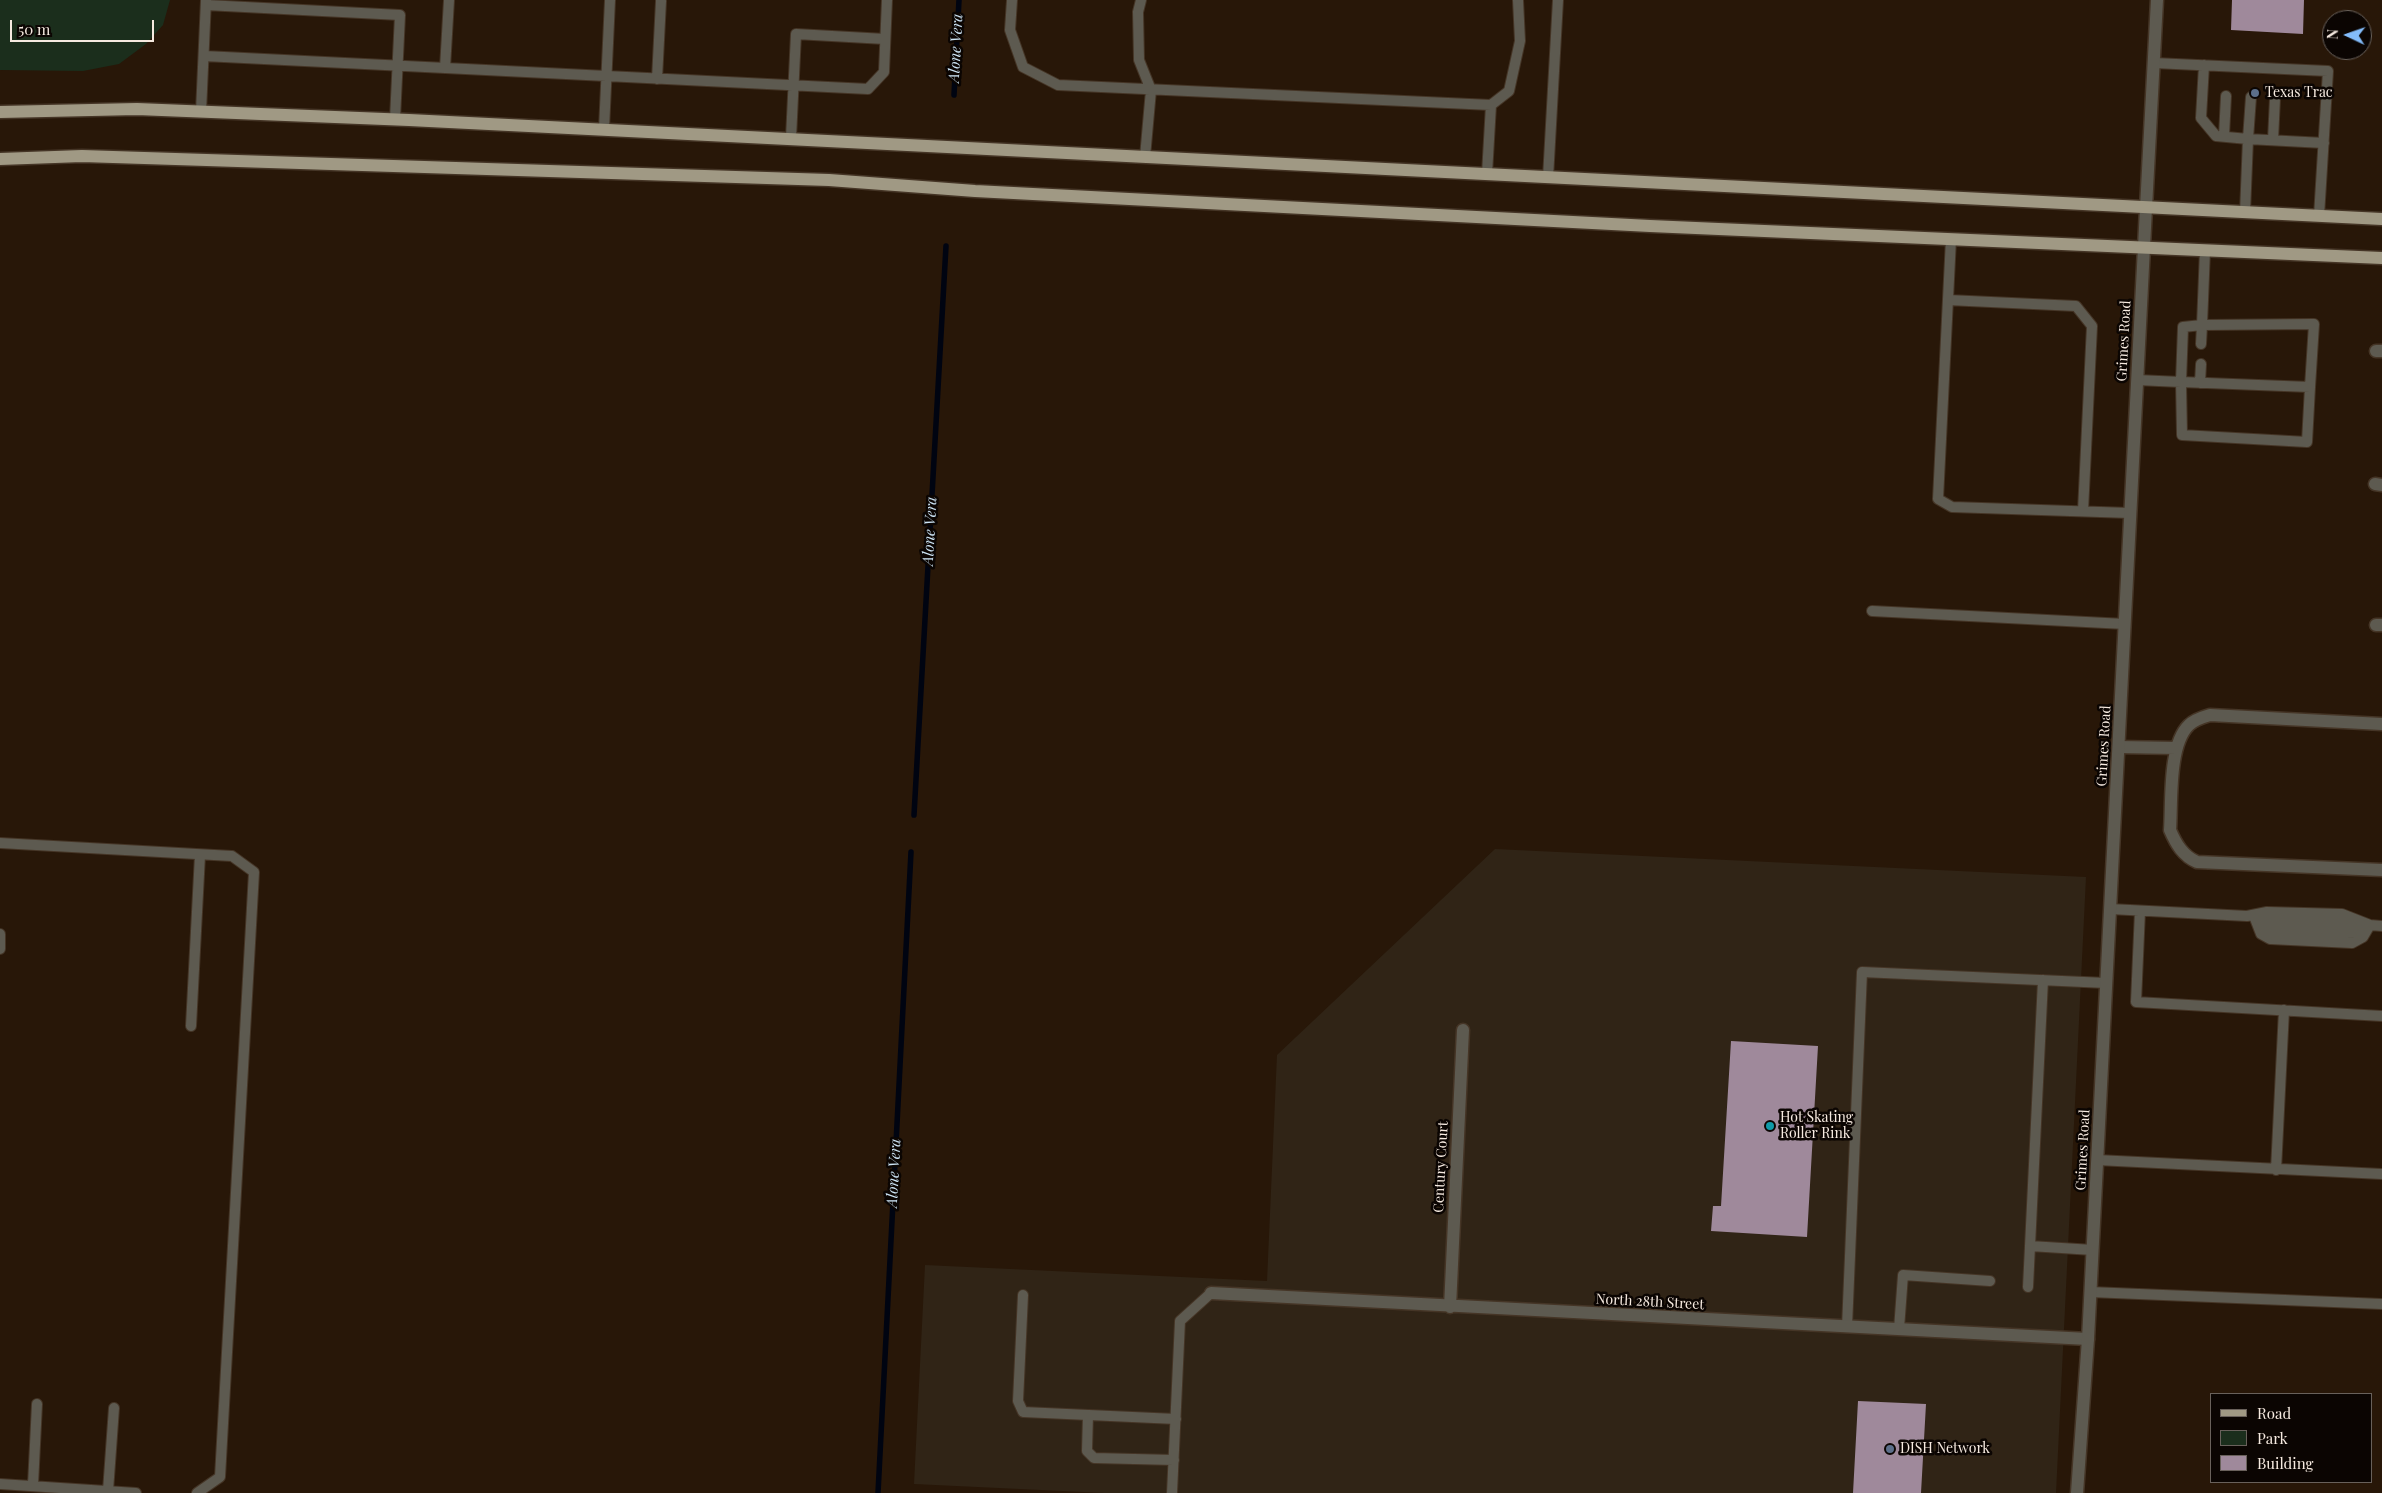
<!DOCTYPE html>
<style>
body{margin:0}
#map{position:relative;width:2382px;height:1493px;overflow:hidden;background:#281708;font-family:"Playfair Display",serif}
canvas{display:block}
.legend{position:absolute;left:2210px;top:1393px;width:162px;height:90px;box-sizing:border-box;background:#0b0502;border:1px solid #69615b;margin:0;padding:6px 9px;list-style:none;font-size:15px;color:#f6eae0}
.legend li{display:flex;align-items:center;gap:10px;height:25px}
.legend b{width:25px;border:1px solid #69615b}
.north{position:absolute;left:2322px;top:10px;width:50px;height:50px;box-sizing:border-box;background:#0b0502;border:1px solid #69615b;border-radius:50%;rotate:273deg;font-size:14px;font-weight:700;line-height:20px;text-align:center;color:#f6eae0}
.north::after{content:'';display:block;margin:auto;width:18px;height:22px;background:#83bcfb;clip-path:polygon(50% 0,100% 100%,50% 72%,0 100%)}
.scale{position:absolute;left:10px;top:20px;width:144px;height:22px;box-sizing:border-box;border:2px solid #f6eae0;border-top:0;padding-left:6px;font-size:15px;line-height:18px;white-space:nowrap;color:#f6eae0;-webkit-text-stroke:4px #0b0502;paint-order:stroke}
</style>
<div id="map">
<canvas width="2382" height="1493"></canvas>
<ul class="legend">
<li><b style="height:6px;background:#a09984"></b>Road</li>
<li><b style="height:14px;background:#1b2e1c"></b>Park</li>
<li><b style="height:14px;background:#9f899b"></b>Building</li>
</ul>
<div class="north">N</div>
<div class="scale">50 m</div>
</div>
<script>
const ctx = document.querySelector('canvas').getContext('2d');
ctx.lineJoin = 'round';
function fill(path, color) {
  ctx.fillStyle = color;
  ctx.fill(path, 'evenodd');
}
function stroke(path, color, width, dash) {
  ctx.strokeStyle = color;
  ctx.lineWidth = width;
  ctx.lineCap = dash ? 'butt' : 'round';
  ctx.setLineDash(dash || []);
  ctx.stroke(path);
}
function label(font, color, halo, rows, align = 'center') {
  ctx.font = font + ' "Playfair Display",serif';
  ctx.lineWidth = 5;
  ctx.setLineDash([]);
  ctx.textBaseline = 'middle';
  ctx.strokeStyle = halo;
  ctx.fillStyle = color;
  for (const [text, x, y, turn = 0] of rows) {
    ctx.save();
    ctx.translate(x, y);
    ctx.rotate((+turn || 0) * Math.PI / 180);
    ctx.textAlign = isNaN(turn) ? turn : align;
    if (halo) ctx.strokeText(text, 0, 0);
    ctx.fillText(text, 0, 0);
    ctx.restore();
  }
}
fill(new Path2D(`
 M1495,849L2086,877L2056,1493H1104L914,1484L925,1265L1267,1281L1277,1055Z`), '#302416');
fill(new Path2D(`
 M0,0H170L163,25L146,44L119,64L83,71L0,70Z`), '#1b2e1c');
stroke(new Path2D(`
 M954,95L959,0
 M914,815L946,246
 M878,1493L911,852`), '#000411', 5.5);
fill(new Path2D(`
 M2232,0H2304L2303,34L2231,30Z
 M1731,1041L1818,1046L1807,1237L1711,1231L1713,1206H1721Z
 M1858,1401L1926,1404L1921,1493H1853Z`), '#9f899b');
const service = new Path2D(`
 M1012,0L1010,30L1023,67L1058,85L1491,105L1509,91L1520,41L1518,0
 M1141,0L1138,12L1139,60L1151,90L1145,157
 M206,5L400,15L395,119
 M204,56L868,89L884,72L887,0
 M2154,63L2328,71L2319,216
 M2204,65L2201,118L2216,136L2248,139L2245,213
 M445,68L449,0
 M657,79L661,1
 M2251,97L2248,139L2324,143
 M201,112L206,0
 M604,129L610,0
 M2224,136L2226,96
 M791,138L796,34L885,39
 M2273,140L2275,98
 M1487,174L1491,105
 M1548,178L1558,0
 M1951,239L1938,499L1952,507L2130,513
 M1948,300L2076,306L2092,326L2083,511
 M2201,344L2202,325L2314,324L2310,387L2181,382L2182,435L2307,442L2310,387
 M2137,380L2181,382L2183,327L2202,325L2205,250
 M2200,383L2201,364
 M1872,611L2125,624
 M0,843L232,856L254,872L220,1477L197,1493
 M2110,909L2247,916L2267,912L2342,914L2370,925L2382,926
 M2140,911L2136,1002L2382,1016
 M2254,916L2261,934L2270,939L2352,943L2363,937L2370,925
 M2254,916L2266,920L2367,925
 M2257,920L2262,927L2271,930L2355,933L2369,926
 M0,934V949
 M191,1026L200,855
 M2097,1160L2382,1174
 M2276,1170L2284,1010
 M2030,1246L2093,1250
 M2028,1287L2043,980
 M2090,1292L2382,1304
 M1023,1295L1018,1401L1023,1412L1176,1419
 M1847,1327L1862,972L2106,983
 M1899,1329L1903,1275L1990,1281
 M1088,1415L1087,1451L1094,1458L1174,1460
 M0,1484L136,1493
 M33,1485L37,1404
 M108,1491L114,1408
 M1172,1493L1180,1321L1211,1293`);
const minor = new Path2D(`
 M2146,208L2157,0
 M2376,351H2382
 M2375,484L2382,485
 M2376,625H2382
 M2382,724L2210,715C2203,717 2194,720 2189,725C2168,745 2172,802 2170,830C2176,844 2183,856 2197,862L2382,870
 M2119,747L2176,748
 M1211,1293L2088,1339
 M1450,1307L1463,1030`);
const tertiary = new Path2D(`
 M2077,1493L2088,1339L2146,208`);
const primary = new Path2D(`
 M0,112L137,109L409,120L2382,219
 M0,159L82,156L829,180L975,191L1650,226L2382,258`);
stroke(service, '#453526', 12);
stroke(minor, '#453526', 15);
stroke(tertiary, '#453526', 15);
stroke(primary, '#453526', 15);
stroke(service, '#5d5a50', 10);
stroke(minor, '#5d5a50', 12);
stroke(tertiary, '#5d5a50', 12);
stroke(primary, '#a09984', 12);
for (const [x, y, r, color] of [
 [2255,93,5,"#5c6f8a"],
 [1770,1126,5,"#0f9aa8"],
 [1890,1449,5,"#5c6f8a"]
]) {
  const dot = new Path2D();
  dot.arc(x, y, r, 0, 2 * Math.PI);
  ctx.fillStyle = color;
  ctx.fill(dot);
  stroke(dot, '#0b0502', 2);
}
label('14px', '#f6eae0', '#0b0502', [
 ["Texas Trac",2265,93],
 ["Hot Skating",1780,1118],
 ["Roller Rink",1780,1134],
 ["DISH Network",1900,1449]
], 'left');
label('14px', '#f6eae0', '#0b0502', [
 ["Grimes Road",2124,341,-87],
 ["Grimes Road",2104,746,-87],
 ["Grimes Road",2083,1150,-87],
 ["Century Court",1441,1167,-87],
 ["North 28th Street",1650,1302,3]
]);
label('italic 15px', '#cee5f6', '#0b0502', [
 ["Alone Vera",956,48,-87],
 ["Alone Vera",930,531,-87],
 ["Alone Vera",894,1173,-87]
]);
</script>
